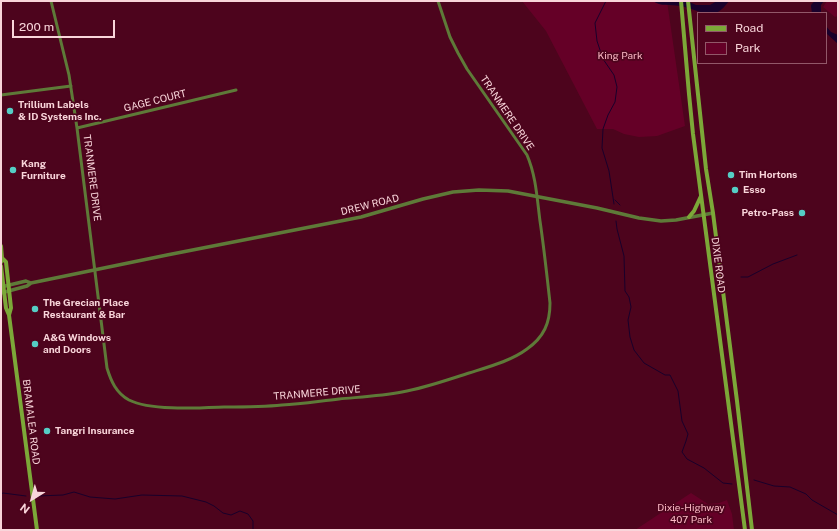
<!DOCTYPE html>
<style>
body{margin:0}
#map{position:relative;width:839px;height:531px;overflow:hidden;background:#4d041d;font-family:"Public Sans",sans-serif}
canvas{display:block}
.frame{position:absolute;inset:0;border:2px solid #f9d5da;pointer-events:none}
.legend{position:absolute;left:697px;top:12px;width:130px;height:52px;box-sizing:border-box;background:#4d041d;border:1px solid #925869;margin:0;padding:5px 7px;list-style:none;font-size:12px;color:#f9d5da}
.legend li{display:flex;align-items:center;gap:8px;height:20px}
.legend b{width:20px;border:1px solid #925869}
.north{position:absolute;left:12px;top:479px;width:40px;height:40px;-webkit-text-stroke:3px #4d041d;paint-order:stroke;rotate:217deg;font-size:11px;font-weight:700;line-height:16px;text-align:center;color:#f9d5da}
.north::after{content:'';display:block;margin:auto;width:14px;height:18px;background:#f9d5da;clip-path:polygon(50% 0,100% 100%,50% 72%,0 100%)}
.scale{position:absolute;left:12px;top:20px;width:103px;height:18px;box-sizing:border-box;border:2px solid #f9d5da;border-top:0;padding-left:5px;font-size:12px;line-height:14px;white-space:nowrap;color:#f9d5da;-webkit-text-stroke:3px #4d041d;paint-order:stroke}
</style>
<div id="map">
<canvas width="839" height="531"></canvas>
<div class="frame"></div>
<ul class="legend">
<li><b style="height:5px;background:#7ca838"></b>Road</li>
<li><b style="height:11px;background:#650027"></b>Park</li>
</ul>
<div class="north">N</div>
<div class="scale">200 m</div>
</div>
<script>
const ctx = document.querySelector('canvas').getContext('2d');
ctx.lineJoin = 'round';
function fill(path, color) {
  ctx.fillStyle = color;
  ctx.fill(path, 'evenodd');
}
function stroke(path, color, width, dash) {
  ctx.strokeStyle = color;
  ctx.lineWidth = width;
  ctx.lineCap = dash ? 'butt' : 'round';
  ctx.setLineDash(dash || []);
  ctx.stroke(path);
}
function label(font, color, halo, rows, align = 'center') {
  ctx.font = font + ' "Public Sans",sans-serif';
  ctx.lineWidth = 3.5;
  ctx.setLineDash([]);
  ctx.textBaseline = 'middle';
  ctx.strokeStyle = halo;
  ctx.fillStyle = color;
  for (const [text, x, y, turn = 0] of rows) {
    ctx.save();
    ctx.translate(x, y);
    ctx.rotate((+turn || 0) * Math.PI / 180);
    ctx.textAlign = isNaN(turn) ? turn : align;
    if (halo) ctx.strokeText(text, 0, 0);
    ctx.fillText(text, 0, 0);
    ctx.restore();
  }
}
fill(new Path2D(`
 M522,1H667L685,126L657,136L639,137L624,134L613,129H597L546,31Z
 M827,1H838V16L835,17L823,7Z
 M691,493L708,504L719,503L727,500L732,514L734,530H635Z`), '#650027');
fill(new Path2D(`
 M653,1H687L696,5H710L717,1H729C725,6 721,12 714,13C702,15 692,8 680,6C671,4 660,7 653,1Z
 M815,1H824L821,5V13H814Z
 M826,26L831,32L838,35V44L826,33Z`), '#19002b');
stroke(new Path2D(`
 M606,1L595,23L597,41L603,59L614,75L617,87L615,102L608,115L603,129L602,148L609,171L614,204
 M615,200L620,205
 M616,221L617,229L624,256L625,291L629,297L631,307L628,320L630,337L634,350L644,363L665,375H670L678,391L682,421L688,434L686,441L682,452L687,459L704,468L723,483L732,484
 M741,277H748L773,264L797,255
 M754,480L774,486L790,487L806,494L812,500L838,515
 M1,494L3,493L26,496
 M38,496L63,495L74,492L90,497L115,499L142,495L182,496L206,502L214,506L223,513L231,515L240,511L248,514L253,521V530`), '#19002b', 1);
stroke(new Path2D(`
 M815,13L814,6L819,1`), '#19002b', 6);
stroke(new Path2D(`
 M51,1L69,75L77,128L107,368C111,381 116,393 129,400C151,411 199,408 224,407C244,407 263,407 282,405C301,404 320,401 339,399C360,397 381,396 402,392C425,388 447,380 469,373C488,367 511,361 527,349C544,337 550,323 550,303C547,276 544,248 540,221C537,198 536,176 527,155L467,69L458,53L450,37L438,1
 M1,95L71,86
 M77,128L236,90`), '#5e7a38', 3);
stroke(new Path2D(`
 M1,287L26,281L31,283
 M1,293L27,286L31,283L167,255L361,217L423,199L453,192L479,190L508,191L597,208L639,218L661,221L676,220L713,213`), '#5e7a38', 3.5);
stroke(new Path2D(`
 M681,1L689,94L693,134L745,530
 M688,1L706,169L713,213L737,401L752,530
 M689,217L694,211L701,196
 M1,246L2,258L1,262
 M2,258L6,262L11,308L9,315
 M1,266L6,308L9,315L37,530`), '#7ca838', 4);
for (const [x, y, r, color] of [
 [10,111,4,"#55cec5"],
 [13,170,4,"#55cec5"],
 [731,175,4,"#55cec5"],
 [735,190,4,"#55cec5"],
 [802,213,4,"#55cec5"],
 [35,309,4,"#55cec5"],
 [35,344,4,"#55cec5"],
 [47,431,4,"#55cec5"]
]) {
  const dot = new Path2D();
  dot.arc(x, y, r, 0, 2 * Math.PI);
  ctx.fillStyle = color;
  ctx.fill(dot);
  stroke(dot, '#4d041d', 1.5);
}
label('10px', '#fcbbc6', '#4d041d', [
 ["King Park",620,56],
 ["Dixie-Highway",691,508],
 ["407 Park",691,520]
]);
label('10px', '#f9d5da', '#4d041d', [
 ["GAGE COURT",155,101,-14],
 ["TRANMERE DRIVE",507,113,56],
 ["TRANMERE DRIVE",92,178,83],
 ["DREW ROAD",370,205,-14],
 ["DIXIE ROAD",718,265,83],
 ["TRANMERE DRIVE",317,393,-5],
 ["BRAMALEA ROAD",31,422,83]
]);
label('bold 10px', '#f9d5da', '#4d041d', [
 ["Trillium Labels",18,105],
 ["& ID Systems Inc.",18,117],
 ["Kang",21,164],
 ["Furniture",21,176],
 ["Tim Hortons",739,175],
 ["Esso",743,190],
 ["Petro-Pass",794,213,"right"],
 ["The Grecian Place",43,303],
 ["Restaurant & Bar",43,315],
 ["A&G Windows",43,338],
 ["and Doors",43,350],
 ["Tangri Insurance",55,431]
], 'left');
</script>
